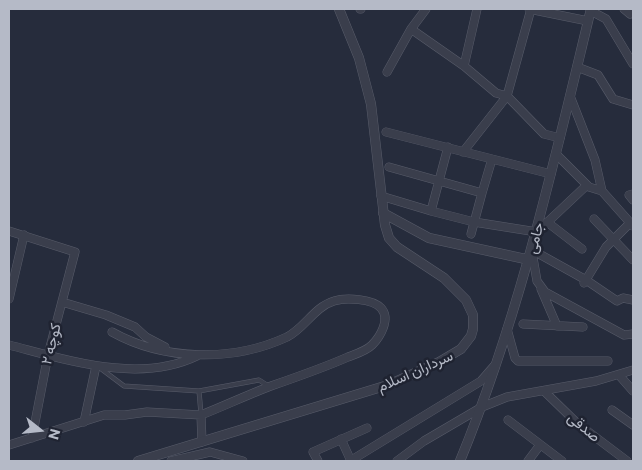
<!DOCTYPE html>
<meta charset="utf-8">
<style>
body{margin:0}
#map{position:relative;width:642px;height:470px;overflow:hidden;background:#262c3c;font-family:Commissioner,sans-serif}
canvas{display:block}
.frame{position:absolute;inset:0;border:10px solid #b5bac7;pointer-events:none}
.north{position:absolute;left:15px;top:405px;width:50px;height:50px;-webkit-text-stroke:4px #1f2331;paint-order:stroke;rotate:106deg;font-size:14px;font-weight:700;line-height:20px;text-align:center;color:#b5bac7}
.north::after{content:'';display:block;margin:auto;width:18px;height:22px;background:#b5bac7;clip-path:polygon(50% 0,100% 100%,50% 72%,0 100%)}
</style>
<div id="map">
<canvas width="642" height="470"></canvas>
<div class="frame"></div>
<div class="north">N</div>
</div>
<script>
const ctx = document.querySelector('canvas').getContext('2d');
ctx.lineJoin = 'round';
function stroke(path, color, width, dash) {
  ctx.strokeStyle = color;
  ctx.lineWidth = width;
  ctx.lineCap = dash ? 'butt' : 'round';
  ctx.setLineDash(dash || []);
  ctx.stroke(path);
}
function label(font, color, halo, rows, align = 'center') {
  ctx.font = font + ' Commissioner,Vazirmatn,sans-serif';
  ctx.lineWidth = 5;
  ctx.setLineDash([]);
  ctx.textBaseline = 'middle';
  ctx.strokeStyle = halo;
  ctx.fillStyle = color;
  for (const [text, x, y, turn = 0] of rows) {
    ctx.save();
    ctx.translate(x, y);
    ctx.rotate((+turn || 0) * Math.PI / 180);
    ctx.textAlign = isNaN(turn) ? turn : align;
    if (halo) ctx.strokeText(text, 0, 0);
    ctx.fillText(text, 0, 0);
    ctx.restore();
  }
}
const service = new Path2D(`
 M100,368L124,386L199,391L259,380L270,387
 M199,391L201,414`);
const minor = new Path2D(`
 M360,9H361
 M529,9L588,21
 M624,9L630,14L633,11
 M591,11L606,19L633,64
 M411,29L464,66L496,93L507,96L544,134L560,138
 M464,66L477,9
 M577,67L598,75L613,99L633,105
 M387,72L411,29L426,9
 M570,96L595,160L602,191
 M386,132L492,159
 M463,152L507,96L531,9
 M556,154L589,187L602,191L633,226
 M389,167L482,193L492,159L551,174
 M633,194L629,195L633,200
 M381,196L431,211L448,147
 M431,211L474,222L537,232L587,185
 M594,219L633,260
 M547,222L582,249
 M9,231L75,252L48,355L32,438
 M471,234L482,193
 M532,250L586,280L617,301L623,298L633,300
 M532,252L537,281L545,292L624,335L633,334
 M584,283L606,247L630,223
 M541,289L557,326
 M9,299L24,235
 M62,302L106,315L135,327L146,337L165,347
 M523,324L583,327
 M507,329L515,358L518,361H608
 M112,332C164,361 233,362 287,337C305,328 314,307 334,301C346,297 373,299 381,308C391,319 380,337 372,345C366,351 356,354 348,357C323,368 297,377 271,386C247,395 224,406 201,415
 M9,345C68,360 139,384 197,356
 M619,375L633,391
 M544,391L578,424L627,461
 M612,410L633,425
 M508,420L562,461
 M84,422L96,366
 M341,439L351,461
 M9,445L104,415H125L147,412L201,415L202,442
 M171,461L210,452L243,461
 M318,461L313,452L367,428
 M350,461L481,381L494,366
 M397,461L424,441L482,407L507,397L596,381L633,370
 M528,461L540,445`);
const tertiary = new Path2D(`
 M383,213L429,238L530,260
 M138,461L388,385L439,362L461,349L471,336L473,329V315L466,300L444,278L397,247L389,238L385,225L371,104L359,58L339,9
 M460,461C520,315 554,162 591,9`);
stroke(service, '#585c6a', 5);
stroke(minor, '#585c6a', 9);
stroke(tertiary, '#585c6a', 10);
stroke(service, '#3a3e4c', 4);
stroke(minor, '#3a3e4c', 8);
stroke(tertiary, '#3a3e4c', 9);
label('15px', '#b5bac7', '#1f2331', [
 ["جامی",535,238,-76],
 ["کوچه ۲",51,344,-76],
 ["سرداران اسلام",415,371,-24],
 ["صدقی",584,427,40]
]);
</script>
